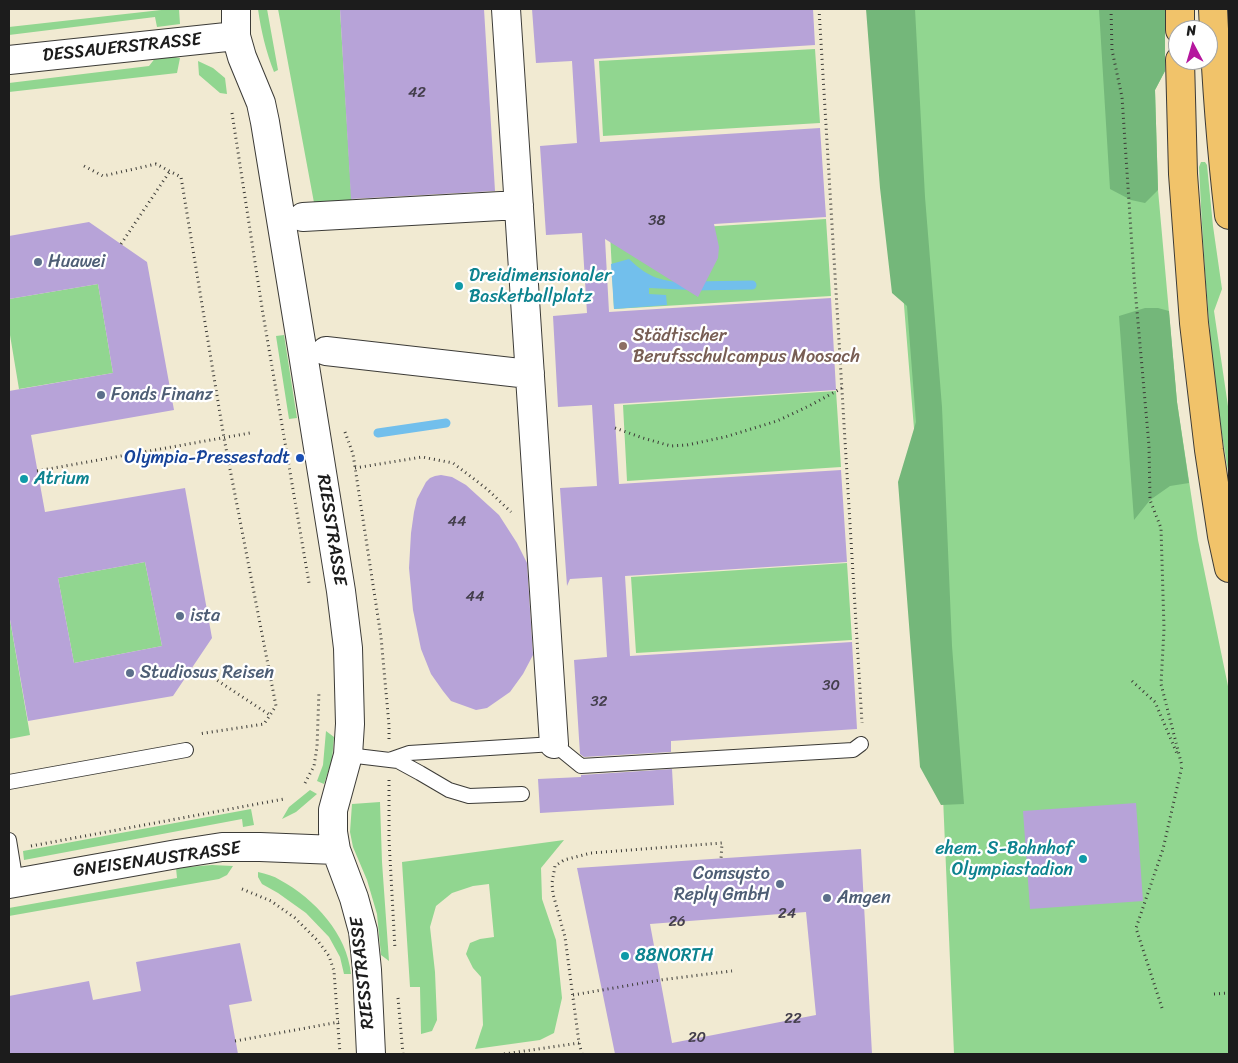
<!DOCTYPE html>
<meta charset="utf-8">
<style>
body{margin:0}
#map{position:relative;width:1238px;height:1063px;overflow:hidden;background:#f1ead2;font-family:Sriracha,sans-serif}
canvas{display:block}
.frame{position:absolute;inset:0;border:10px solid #1c1c1c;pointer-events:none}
.north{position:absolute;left:1168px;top:20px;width:50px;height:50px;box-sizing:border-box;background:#fff;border:1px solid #a4a4a4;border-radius:50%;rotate:354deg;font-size:14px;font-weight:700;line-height:20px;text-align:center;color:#1c1c1c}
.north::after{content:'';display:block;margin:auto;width:18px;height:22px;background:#b5179e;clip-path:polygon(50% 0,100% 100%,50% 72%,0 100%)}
</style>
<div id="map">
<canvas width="1238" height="1063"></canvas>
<div class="frame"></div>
<div class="north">N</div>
</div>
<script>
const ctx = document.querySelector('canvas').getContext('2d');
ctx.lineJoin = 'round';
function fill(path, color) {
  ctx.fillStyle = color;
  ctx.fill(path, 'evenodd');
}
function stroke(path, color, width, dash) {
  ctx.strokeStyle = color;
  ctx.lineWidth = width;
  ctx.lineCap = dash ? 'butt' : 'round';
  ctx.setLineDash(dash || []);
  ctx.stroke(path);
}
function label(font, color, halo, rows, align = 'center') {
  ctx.font = font + ' Sriracha,sans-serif';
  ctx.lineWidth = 4.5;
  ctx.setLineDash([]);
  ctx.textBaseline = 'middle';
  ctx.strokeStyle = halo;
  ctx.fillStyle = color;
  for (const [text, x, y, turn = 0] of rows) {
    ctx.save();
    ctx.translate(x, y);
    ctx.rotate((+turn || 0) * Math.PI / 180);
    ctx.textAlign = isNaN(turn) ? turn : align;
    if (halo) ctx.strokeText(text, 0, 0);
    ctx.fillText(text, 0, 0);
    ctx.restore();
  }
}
fill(new Path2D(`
 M170,9H179L180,24L157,27L155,17L9,35V27Z
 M258,9H267L278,70L274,72C266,51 261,31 258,9Z
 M278,9H340L352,207L315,208Z
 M880,9H1165V71L1155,90L1158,190L1177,402L1198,540L1229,691V1054H954L942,774Z
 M815,49L820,123L603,136L599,61Z
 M169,56L180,58L177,73L9,92V83L149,66L156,57Z
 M198,61L213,68L225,78L227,94L220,93L199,75Z
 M1201,162H1205L1207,165L1213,226L1222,289L1214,311L1229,413V477C1211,375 1204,271 1199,167Z
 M826,219L831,296L614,309L610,233Z
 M98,284L113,373L19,389L9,329V299Z
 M284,335L297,418L289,419L276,336Z
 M836,391L841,467L627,481L623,405Z
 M145,562L162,646L74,663L58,578Z
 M847,563L852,640L636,653L631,577Z
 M9,614L30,735L9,739Z
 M326,731L334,737L332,760L324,784L317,781L323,765Z
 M310,790L317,794L296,812L282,819L289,807Z
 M380,802L382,862L389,961L381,955L377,914L367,880L353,847L350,832L352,804Z
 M251,809L254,825L243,827L242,819L24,860L23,851Z
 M564,840L541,868L542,899L556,940L562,998L554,1033L540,1040L475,1049L483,1025L481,977L473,968L466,954L470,943L480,939L494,937L489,884L473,886L452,893L436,906L430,927L435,972L437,1020L432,1031L421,1034L420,987H410L402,862Z
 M212,865L233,866L227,875L219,879L9,916V908L177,878L176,868Z
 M258,872C266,874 274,876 280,880C315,899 347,934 351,974H344L340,957L329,937L306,913L278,893L262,884L258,877Z`), '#91d690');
fill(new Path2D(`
 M866,9H915L925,197L942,407L952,646L964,804L941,805L920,767L898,482L916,422L907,306L892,293L880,188Z
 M1099,9H1165V71L1155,90L1158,190L1145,203L1131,200L1110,189Z
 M1145,308H1158L1169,311L1177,402L1189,483L1170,486L1150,500L1134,520L1119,316Z`), '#74b77a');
fill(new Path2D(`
 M629,259C650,279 661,281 690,283L691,290L649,288V294L666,295L667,305L614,309L611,264Z`), '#72bfec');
stroke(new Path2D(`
 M692,286L752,285
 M378,433L446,423`), '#72bfec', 9);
fill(new Path2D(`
 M340,9H484L495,191L351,199Z
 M532,9H813L815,45L594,59L600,142L820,128L826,217L714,224L719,247L718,258L698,297L605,239L609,312L831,298L836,390L614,404L619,484L841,470L847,562L625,576L630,656L852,642L857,729L671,741V752L584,757L580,754L574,660L607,657L602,577L570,579L567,586L560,488L597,486L592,405L558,407L553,316L587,313L582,233L546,235L540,146L577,143L572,61L536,63Z
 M89,222L147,262L174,410L31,435L45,512L185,488L212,638L173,696L28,721L9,614V391L113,373L98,284L9,299V236ZM145,562L162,646L74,663L58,578Z
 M441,475L452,477L466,485L499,515L517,543L527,563L533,655L523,674L510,692L487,708L476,710L451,701L443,691L431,674L421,649L413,610L409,568L411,533L414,512L417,499L426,482L430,478L435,476Z
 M672,769L674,805L540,813L538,779L581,777V775Z
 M1136,803L1143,901L1030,909L1023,811Z
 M861,849L872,1054H615L577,868ZM806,912L816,1015L672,1043L650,924Z
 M240,943L252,1001L229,1005L238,1054H9V996L89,981L93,1000L141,991L136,962Z`), '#b7a3d8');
const lane = new Path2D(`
 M348,755L398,761L420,773L449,790L469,796L522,794
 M389,760L409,753L554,744L581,766L853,750L861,744
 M9,782L186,750
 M9,840L16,883`);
const street = new Path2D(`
 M236,9V36L242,57L261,103L265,122L303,354L341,591L348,648L350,724L348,755L333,810V832L336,850L354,898L363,931L367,970L371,1054
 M506,9L554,744
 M9,60L236,36
 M303,217L519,205
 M326,351L520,373H530
 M9,884L177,854L222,847H260L336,850`);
const highway = new Path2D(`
 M1180,9V30
 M1213,9C1216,78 1221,147 1229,215
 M1180,60L1183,174L1194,323L1209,450L1222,536L1229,568`);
stroke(lane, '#3c3b37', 16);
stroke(street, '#3c3b37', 30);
stroke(highway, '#3c3b37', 30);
stroke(new Path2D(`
 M819,9L862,723
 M1111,9L1112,50L1122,97L1134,277L1149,446L1150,500L1161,528L1164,629L1161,684L1182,766
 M232,113L263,314L309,583
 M84,166L103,176L156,164L181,177L224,438L276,706L264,724L198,734
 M121,244L170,171
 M615,428L643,438L671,446L687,445L725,437L777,421L809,406L842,388
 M345,432L353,454L381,637L389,725V739
 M355,468L422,457L453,463L487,489L511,512
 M37,471L250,433
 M209,675L270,715
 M1132,681L1155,702L1178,756
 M389,780V840L395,949
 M305,783L314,766L317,747L319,691
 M31,846L284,799
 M242,889L271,901L295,918L318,941L329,956L334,971L340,1054
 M1214,994L1229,993
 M573,995L660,980L732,971
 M398,998L403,1054
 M1162,1008L1136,928L1163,849L1182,766
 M235,1041L339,1022
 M504,1054L579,1043
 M582,1054L579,1043L565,937L553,894L552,883L555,866L564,860L591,853L722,843L721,859`), '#3c3b37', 3, [1, 4]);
stroke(lane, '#fff', 14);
stroke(street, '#fff', 28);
stroke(highway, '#f1c36a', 28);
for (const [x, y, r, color] of [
 [38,262,5,"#5c6f8a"],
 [459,286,5,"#0f9aa8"],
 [623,346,5,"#8d6e63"],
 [101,395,5,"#5c6f8a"],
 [300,458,5,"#1a4fb4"],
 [24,479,5,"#0f9aa8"],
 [180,616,5,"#5c6f8a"],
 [130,673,5,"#5c6f8a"],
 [1083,859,5,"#0f9aa8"],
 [780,884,5,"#5c6f8a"],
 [827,898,5,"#5c6f8a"],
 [625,956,5,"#0f9aa8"]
]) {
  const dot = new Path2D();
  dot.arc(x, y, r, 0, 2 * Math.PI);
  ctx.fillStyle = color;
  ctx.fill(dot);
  stroke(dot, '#fff', 2);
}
label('15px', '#433e4b', null, [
 ["42",417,93],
 ["38",657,221],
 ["44",457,522],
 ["44",475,597],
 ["30",831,686],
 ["32",599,702],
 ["24",787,914],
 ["26",677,922],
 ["22",793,1019],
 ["20",697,1038]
]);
label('18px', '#1c1c1c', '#fff', [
 ["DESSAUERSTRASSE",122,48,-6],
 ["RIESSTRASSE",331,530,81],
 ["GNEISENAUSTRASSE",157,860,-8],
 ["RIESSTRASSE",363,973,-96]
]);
label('18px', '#4e5e75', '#fff', [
 ["Huawei",48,262],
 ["Fonds Finanz",111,395],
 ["ista",190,616],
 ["Studiosus Reisen",140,673],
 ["Comsysto",770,874,"right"],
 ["Reply GmbH",770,895,"right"],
 ["Amgen",837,898]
], 'left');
label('18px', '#0d838f', '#fff', [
 ["Dreidimensionaler",469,276],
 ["Basketballplatz",469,297],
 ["Atrium",34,479],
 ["ehem. S-Bahnhof",1073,849,"right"],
 ["Olympiastadion",1073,870,"right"],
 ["88NORTH",635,956]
], 'left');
label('18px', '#785e54', '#fff', [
 ["Städtischer",633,336],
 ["Berufsschulcampus Moosach",633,357]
], 'left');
label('18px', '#164399', '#fff', [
 ["Olympia-Pressestadt",290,458]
], 'right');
</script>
